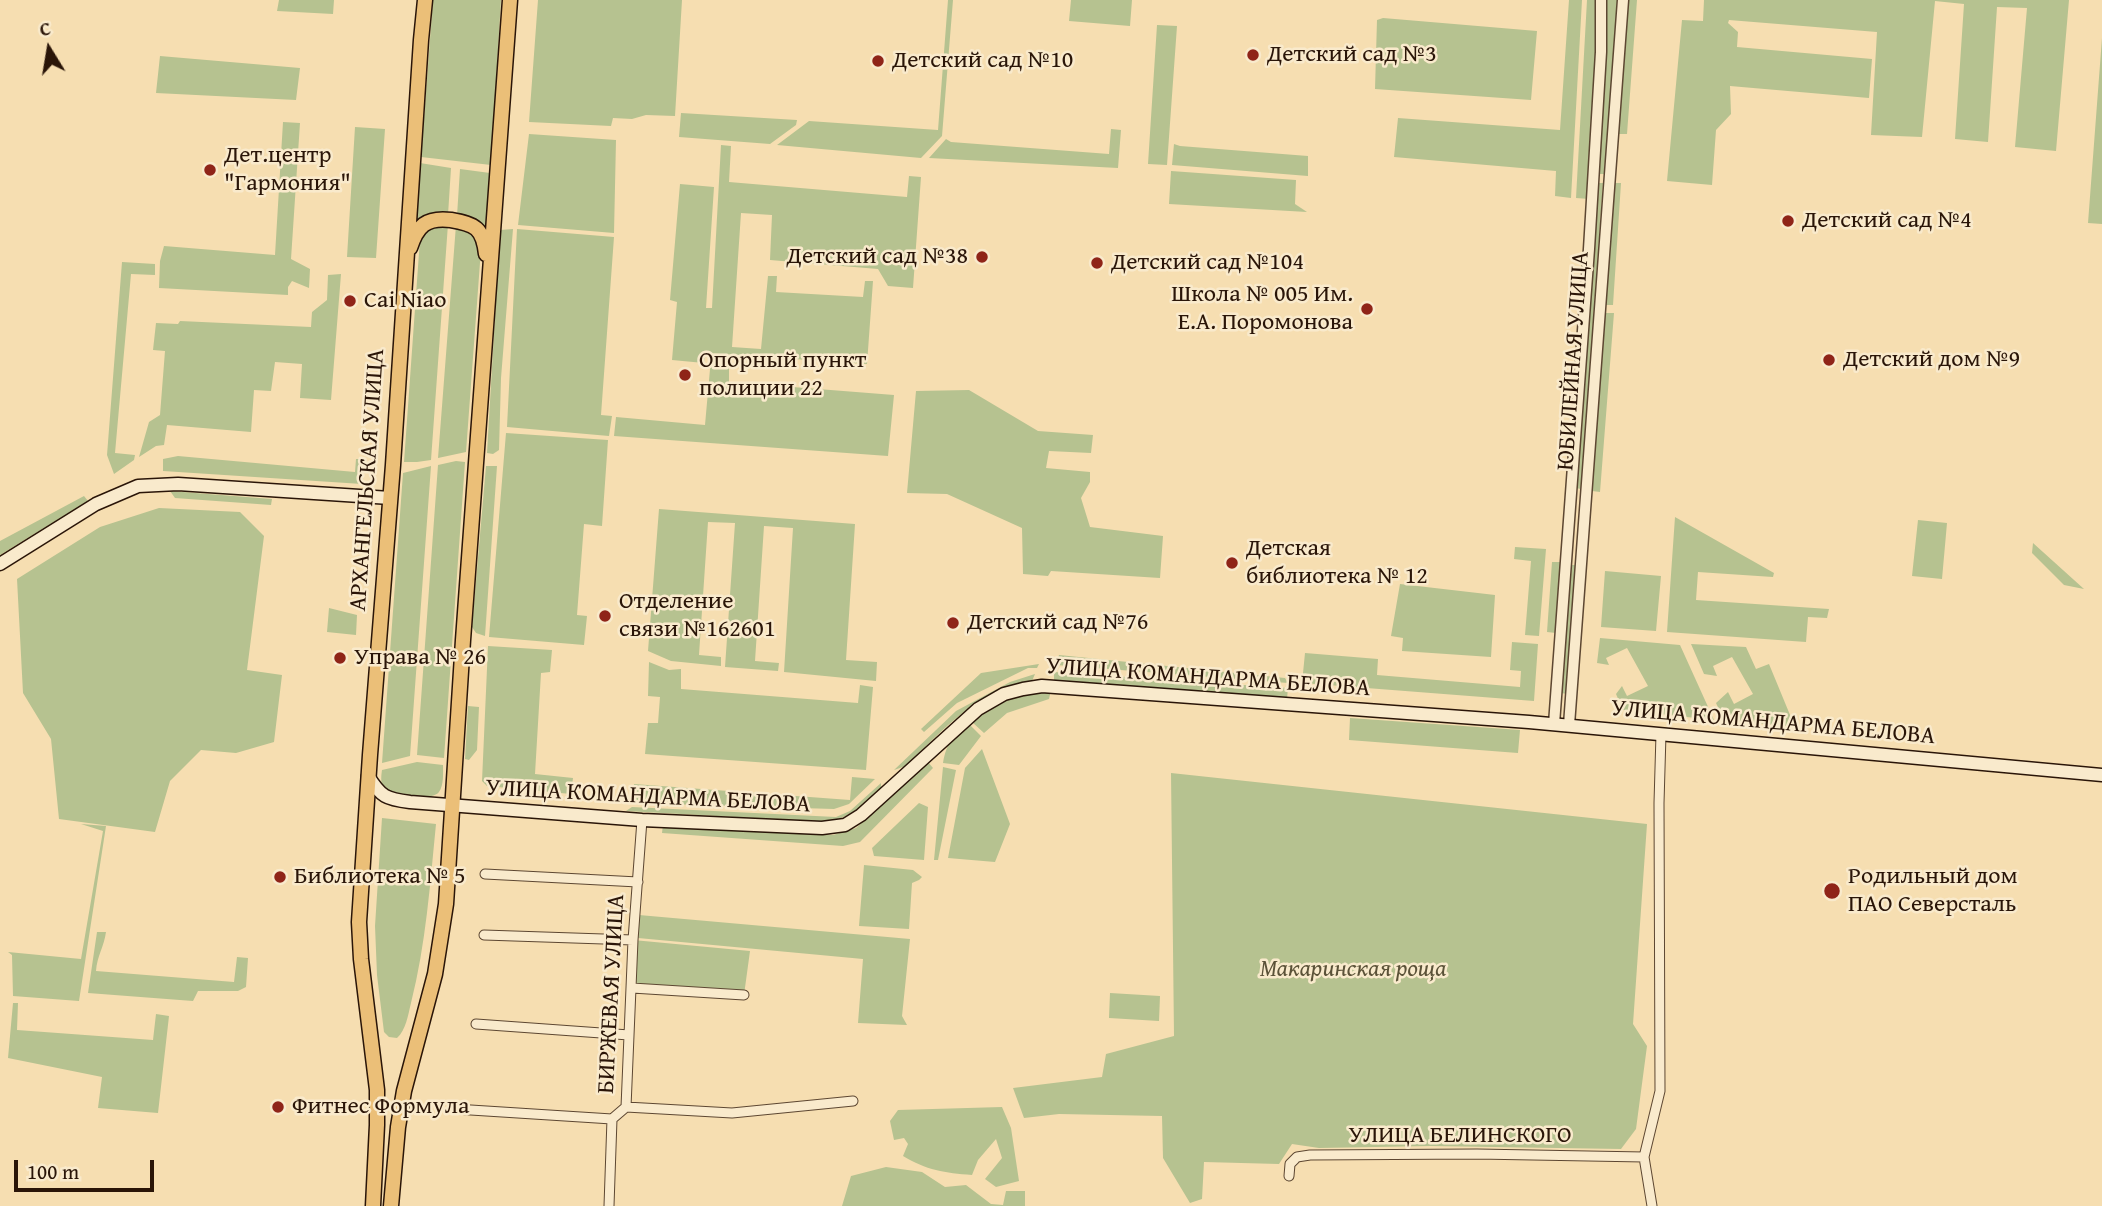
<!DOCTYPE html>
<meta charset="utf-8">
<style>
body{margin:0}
#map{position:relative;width:2102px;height:1206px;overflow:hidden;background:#f6deb1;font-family:"Gentium Book Plus",serif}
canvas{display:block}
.north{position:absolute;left:14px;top:14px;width:70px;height:70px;-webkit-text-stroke:5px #f9eacc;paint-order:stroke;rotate:349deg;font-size:19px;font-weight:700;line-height:28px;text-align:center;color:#2a1508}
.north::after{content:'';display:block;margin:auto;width:24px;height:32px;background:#2a1508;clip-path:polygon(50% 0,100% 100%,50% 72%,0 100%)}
.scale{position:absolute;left:14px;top:1160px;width:140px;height:32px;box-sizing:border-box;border:4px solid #2a1508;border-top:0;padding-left:9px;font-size:21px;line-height:24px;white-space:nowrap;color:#2a1508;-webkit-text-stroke:5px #f9eacc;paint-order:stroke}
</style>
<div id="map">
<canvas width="2102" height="1206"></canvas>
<div class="north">С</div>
<div class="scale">100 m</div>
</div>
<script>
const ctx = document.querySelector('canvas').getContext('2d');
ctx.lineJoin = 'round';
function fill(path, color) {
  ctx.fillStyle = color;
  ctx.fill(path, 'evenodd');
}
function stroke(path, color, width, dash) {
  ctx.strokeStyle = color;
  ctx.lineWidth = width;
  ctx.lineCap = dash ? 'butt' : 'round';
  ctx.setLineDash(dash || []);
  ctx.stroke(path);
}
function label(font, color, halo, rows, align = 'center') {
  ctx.font = font + ' "Gentium Book Plus",serif';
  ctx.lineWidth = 5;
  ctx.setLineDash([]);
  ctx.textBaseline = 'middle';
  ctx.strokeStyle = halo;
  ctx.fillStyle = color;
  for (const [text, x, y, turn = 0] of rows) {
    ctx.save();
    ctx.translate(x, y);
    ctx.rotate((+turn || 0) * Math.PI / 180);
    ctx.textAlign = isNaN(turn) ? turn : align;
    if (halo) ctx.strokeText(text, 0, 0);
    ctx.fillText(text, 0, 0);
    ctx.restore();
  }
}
fill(new Path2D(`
 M279,0H334L333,14L277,11Z
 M433,0H501L491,165L421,157Z
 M538,0H682L675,116L646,115L632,119L613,118L611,126L529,122Z
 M948,0H953L942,136L921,158L777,145L809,121L938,130Z
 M1071,0H1132L1130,26L1069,21Z
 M1569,0H1582L1571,198L1555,196L1556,171L1394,157L1398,118L1560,130Z
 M1587,0H1597V52L1589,199L1576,198Z
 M1605,0H1618L1604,174H1598Z
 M1627,0H1637L1627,134H1616Z
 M1704,0H2069L2056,151L2015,147L2027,8L1997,7L1988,142L1955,139L1964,4L1935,1L1922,137L1871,135L1877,32L1729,20L1728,23L1738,32L1737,47L1872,59L1869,98L1730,86L1731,114L1716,130L1712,185L1667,181L1682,20L1703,21Z
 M1383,18L1537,31L1531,100L1375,89L1377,20Z
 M1157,25L1177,26L1167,165L1148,164Z
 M2102,38V224L2088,223Z
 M160,56L300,68L296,100L156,93Z
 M681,113L797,120L796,125L770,144L679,137Z
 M283,122L300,123L291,259L310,269L309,288L292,281L288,287V295L159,288L160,261L164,246L275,255Z
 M355,127L385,129L376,258L347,257Z
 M1111,129L1121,130L1118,168L929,158L946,139L951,142L1109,154Z
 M529,134L616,140L614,233L518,225Z
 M1174,144L1180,146L1308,156V176L1172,165Z
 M721,145L731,146L729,182L907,197L909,176L921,177L913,288L888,286L878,269L770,260L772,215L741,213L732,347L761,349L768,276H777L776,292L863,297L865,281H873L867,364L706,353L704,363L672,360L677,302L670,300L680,184L714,187L706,308H712Z
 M420,163L451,168L448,215L416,224Z
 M460,169L490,173L487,233L457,216Z
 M1171,171L1296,180L1295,204L1307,212L1169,204Z
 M1598,183H1603L1581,489L1576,488Z
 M1613,183H1621L1613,305H1604Z
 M448,224L431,460L417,462H404L420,239L431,225Z
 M456,225L473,230L481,249L466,452L438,458Z
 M513,229L501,378L499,450L493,454L487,453L500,230Z
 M517,229L614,237L601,415L612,416L609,436L507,427Z
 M122,262L155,264V275L131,274L115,453L135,455L134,460L114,474L107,455Z
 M341,274L331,400L300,398L302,364L275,362L271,391L254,390L251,432L167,425L164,445L156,446L139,457L149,422L160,415L165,351L153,350L156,323L178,324L180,321L311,327L312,312L327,300L328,275Z
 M1604,313H1614L1600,492L1592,491Z
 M711,358L729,360V382L894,395L888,456L614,436L616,417L705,425Z
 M969,390L1038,431L1093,435L1091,453L1049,451L1046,468L1090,472V482L1081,498L1090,527L1163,536L1160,578L1051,571L1048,576L1023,574L1022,528L947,494L907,493L916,391Z
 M506,433L608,440L602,526L584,524L577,615L587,616L584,645L489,637Z
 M178,456L355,472L356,459H365L362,484L163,471V459Z
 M456,461L465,462L444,758L417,755L438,465Z
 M431,466L410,756L382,763L403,473Z
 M486,466H497L485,636L476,633L472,627Z
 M170,491L272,499L271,505L175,498Z
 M84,496L88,501L0,555V541Z
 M159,508L240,512L264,536L247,670L282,675L274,742L236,753L201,750L170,781L155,832L59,819L51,739L23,693L17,579L100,527Z
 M659,509L855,524L846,660L877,662L876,681L784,672L793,528L764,526L755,661L779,663L778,671L725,667L735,523L708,522L699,655L721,657V666L671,661L648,651Z
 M1675,517L1774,573L1773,577L1698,572L1696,600L1829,609L1827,618L1808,617L1806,642L1667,632Z
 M1918,520L1947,523L1942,579L1912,576Z
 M2033,543L2084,589L2064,585L2032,553Z
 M1515,547L1546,549L1539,636L1525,635L1531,561L1514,559Z
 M1552,562H1561L1556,633L1547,632Z
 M1571,565H1576L1567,694L1561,693Z
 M1605,571L1661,576L1656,631L1601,627Z
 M1400,584L1495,595L1491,657L1402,651L1403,638L1391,636Z
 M329,608L357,615L356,635L327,632Z
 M1600,638L1680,645L1714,720L1623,710L1616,694L1622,686L1627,696L1648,686L1627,648L1606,658L1609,665L1597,663Z
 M1512,642L1538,644L1534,701L1302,683L1305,653L1378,659L1377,675L1520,687L1521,671L1510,670Z
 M1691,644L1746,647L1756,669L1769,664L1795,727L1724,720L1716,703L1728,692L1734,704L1753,694L1732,657L1713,666L1717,676L1704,674Z
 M488,646L552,650L550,672L541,673L535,774L573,778L571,794L487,786L482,781Z
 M1059,655L1285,678L1288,683L1056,665Z
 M649,662L669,670L681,669V689L858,703L860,685L873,687L866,770L645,754L648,723H658L660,697L648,696Z
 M1039,664L1037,668H1028L957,703L924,732L921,729L981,673Z
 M1054,672L1288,688L1287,699L1054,684Z
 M1035,674L1032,681C976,691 945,728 906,766L894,770L956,711L1010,682Z
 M1051,690L1049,699L1007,713L984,733L972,722C1001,698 1014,695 1051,690Z
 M468,706L479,707L477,750L469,760L465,759Z
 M1350,718L1520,730L1518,753L1349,740Z
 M969,724L981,736L959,765L943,763C947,741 953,737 969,724Z
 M982,749L1010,824L995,862L948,858L965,768Z
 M417,762L443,765C443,773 444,785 439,792C432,801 395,798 386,791C380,786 381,777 382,770Z
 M928,762L933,768L860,842L843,846L662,833L663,824L833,835L856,828Z
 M943,767L956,770L938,860H934Z
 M1171,773L1647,824L1633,1024L1647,1046L1636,1129L1621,1149L1431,1146L1319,1148L1292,1144L1279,1164L1204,1162L1202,1199L1190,1203L1163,1158L1162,1116L1059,1114L1024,1118L1013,1088L1102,1077L1106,1054L1174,1036Z
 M852,777L875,779L849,804L834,809L632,803L634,784L850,800Z
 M881,783V789C862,806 852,817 826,822L626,811L632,807L836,817L850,811Z
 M919,803L928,807L924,860L874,856L872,848Z
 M382,818L436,824C430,884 426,944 411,1003C408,1015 406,1030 397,1038L389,1037L384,1032L377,975L375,926Z
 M81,824L106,826L79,1001L13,996L12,955L8,952L81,959L103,831Z
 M864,865L913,870L922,877L919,880L912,883L909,929L859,926Z
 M639,915L910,939L902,1016L907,1025L858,1023L863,959L638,938Z
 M97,932H106C104,947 97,956 96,971L234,982L237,957L248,958L246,987L238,991H198L193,1001L88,993Z
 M633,940L750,951L744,995L632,988Z
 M1110,993L1160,996L1159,1021L1109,1018Z
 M13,1003H18L17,1030L153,1040L156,1014L169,1016L158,1113L98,1108L102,1077L8,1058Z
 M1002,1107L1011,1128L1019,1181L996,1187L985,1179L1002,1158L996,1139L978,1160L972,1175C945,1173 926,1170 903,1156L908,1144L904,1138L894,1140L890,1121L898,1110Z
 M886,1167L922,1172L945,1187L966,1185L991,1204L1003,1205L1006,1191H1025V1206H842L851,1176Z`), '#b6c290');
const minor = new Path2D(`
 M485,874L638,882
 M484,935L633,940
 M632,988L744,995
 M476,1024L629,1035
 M626,1107L732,1113L853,1101
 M455,1109L612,1119
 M1289,1176L1290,1164L1297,1157L1310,1155L1477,1154L1644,1157
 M609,1206L612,1119L626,1107L633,940L642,820
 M1652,1206L1644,1157L1660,1091L1659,803L1661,734`);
const tertiary = new Path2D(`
 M1554,724L1589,249L1601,52V0
 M1569,725L1623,0`);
const secondary = new Path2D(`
 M0,564L96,504L138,486L178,484L390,498
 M368,776C381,797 386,799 410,802L642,820L822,828L845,825L861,815L978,709L1004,694L1023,689L1042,686L1529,722L2102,775`);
const primary = new Path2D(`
 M410,248C417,226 426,217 451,220C475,224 483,228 486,254
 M373,1206L377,1125V1090L361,959L359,922L370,755L393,465L421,40L425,0
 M391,1206L398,1127L404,1091L435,974L446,904L463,640L510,0`);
stroke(minor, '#5d4732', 11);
stroke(tertiary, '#5d4732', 13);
stroke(secondary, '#2a1508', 15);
stroke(primary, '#2a1508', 17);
stroke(minor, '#f9eacc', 9);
stroke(tertiary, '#f9eacc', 10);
stroke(secondary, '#f9eacc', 12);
stroke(primary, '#ebbf78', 14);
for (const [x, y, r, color] of [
 [1253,55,7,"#8f2418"],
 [878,61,7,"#8f2418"],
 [210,170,7,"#8f2418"],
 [1788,221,7,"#8f2418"],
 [982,257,7,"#8f2418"],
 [1097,263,7,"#8f2418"],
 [350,301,7,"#8f2418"],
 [1367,309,7,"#8f2418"],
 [1829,360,7,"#8f2418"],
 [685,375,7,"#8f2418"],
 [1232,563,7,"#8f2418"],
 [605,616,7,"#8f2418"],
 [953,623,7,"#8f2418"],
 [340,658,7,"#8f2418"],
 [280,877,7,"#8f2418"],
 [1832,891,9,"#8f2418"],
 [278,1107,7,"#8f2418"]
]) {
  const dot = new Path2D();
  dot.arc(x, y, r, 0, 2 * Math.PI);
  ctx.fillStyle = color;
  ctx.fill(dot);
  stroke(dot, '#f9eacc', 2.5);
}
label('24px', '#2a1508', '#f9eacc', [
 ["Детский сад №3",1267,55],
 ["Детский сад №10",892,61],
 ["Дет.центр",224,156],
 ["\"Гармония\"",224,184],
 ["Детский сад №4",1802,221],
 ["Детский сад №38",968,257,"right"],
 ["Детский сад №104",1111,263],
 ["Школа № 005 Им.",1353,295,"right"],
 ["Е.А. Поромонова",1353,323,"right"],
 ["Cai Niao",364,301],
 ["Детский дом №9",1843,360],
 ["Опорный пункт",699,361],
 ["полиции 22",699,389],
 ["Детская",1246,549],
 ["библиотека № 12",1246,577],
 ["Отделение",619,602],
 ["связи №162601",619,630],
 ["Детский сад №76",967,623],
 ["Управа № 26",354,658],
 ["Библиотека № 5",294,877],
 ["Родильный дом",1848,877],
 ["ПАО Северсталь",1848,905],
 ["Фитнес Формула",292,1107]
], 'left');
label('24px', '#2a1508', '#f9eacc', [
 ["ЮБИЛЕЙНАЯ УЛИЦА",1574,361,-86],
 ["АРХАНГЕЛЬСКАЯ УЛИЦА",368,480,-86],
 ["УЛИЦА КОМАНДАРМА БЕЛОВА",1208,678,4],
 ["УЛИЦА КОМАНДАРМА БЕЛОВА",1773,723,5],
 ["УЛИЦА КОМАНДАРМА БЕЛОВА",648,797,3],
 ["БИРЖЕВАЯ УЛИЦА",612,994,-87],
 ["УЛИЦА БЕЛИНСКОГО",1460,1136]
]);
label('italic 24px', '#5b5238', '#f9eacc', [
 ["Макаринская роща",1353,970]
]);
</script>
